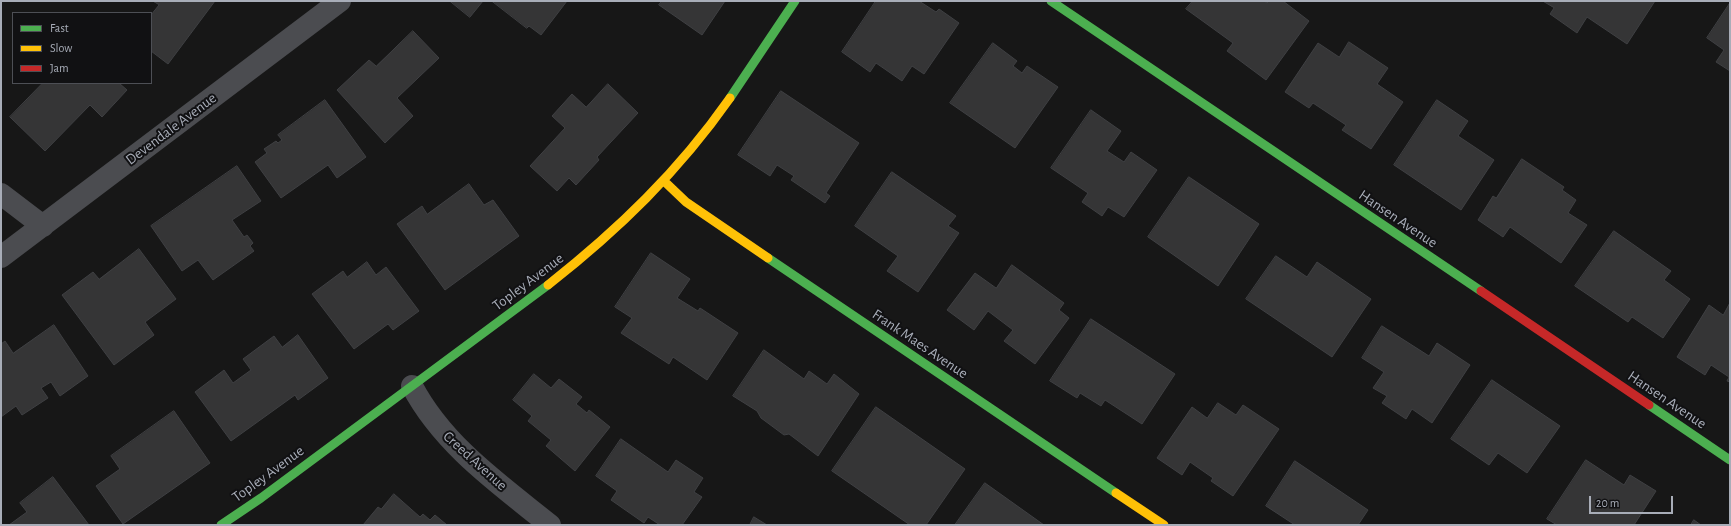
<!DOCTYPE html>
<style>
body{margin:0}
#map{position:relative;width:1731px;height:526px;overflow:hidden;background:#171717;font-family:"Alegreya Sans",sans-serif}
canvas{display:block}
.frame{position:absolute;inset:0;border:2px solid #a8adb8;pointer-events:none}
.legend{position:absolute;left:12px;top:12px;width:140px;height:72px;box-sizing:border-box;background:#111113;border:1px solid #4d4f55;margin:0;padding:5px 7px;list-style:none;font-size:12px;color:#a8adb8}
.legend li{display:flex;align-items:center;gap:8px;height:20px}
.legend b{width:20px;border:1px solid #4d4f55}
.scale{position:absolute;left:1589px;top:496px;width:84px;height:18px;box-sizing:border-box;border:2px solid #a8adb8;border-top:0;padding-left:5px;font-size:12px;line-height:14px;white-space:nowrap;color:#a8adb8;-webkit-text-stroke:3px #111113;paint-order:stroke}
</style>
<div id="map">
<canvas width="1731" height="526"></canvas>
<div class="frame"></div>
<ul class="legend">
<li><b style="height:5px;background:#4caf50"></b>Fast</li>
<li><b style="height:5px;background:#ffc107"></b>Slow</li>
<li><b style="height:5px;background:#c62828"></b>Jam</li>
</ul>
<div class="scale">20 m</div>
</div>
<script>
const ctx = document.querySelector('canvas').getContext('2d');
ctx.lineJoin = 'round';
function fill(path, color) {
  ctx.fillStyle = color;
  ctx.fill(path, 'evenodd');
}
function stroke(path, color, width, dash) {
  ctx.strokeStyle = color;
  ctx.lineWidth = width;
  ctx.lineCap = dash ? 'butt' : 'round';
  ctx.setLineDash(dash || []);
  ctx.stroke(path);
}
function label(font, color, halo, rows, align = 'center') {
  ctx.font = font + ' "Alegreya Sans",sans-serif';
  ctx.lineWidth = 4;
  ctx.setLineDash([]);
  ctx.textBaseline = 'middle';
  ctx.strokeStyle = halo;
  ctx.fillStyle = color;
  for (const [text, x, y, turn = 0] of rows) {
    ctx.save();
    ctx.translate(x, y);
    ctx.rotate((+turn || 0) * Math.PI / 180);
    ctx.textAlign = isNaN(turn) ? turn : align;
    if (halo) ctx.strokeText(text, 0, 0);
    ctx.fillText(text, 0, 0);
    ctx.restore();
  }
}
const building = new Path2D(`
 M153,1H215L168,64L151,51V15L159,5Z
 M450,1H483L470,17Z
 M492,1H567L541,35L529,26L527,28Z
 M662,1H725L702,35L659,5Z
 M876,1H919L936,12L939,9L959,23L924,74L912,66L902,81L876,63L870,72L842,52Z
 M1193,1H1264L1267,3L1269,1H1283L1309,21L1266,80L1227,51L1233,43L1186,9Z
 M1543,1H1655L1627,44L1587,17L1577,33L1550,14L1554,8Z
 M1730,3V71L1716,62L1724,50L1707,38Z
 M413,31L439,58L397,98L413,116L385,143L337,90L369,60L376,66Z
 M1349,42L1388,68L1377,84L1403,102L1371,149L1342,130L1346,125L1313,103L1309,108L1285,92L1318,43L1339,57Z
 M993,43L1017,61L1013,66L1022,73L1027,66L1058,87L1015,148L950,103Z
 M43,83H119L127,90L102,117L90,105L45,151L10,117Z
 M608,84L638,113L597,157L599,160L576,185L569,178L557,191L530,166L565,128L552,116L572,94L586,107Z
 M781,91L859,143L826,193L830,196L825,203L791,180L794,176L777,165L770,176L738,155Z
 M325,100L366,157L337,178L328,165L281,198L255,162L267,153L264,149L276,141L278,143L282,140L278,135Z
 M1437,100L1468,121L1458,136L1494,160L1461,210L1394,165Z
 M1091,110L1121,131L1107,151L1124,162L1131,152L1157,170L1124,217L1108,207L1102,216L1082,202L1088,193L1051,168Z
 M1522,159L1564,187L1562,190L1576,200L1568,213L1587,225L1561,263L1510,227L1503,237L1478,220L1493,196L1496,198Z
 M237,166L261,201L232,220L244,237L247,235L253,243L250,246L254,251L213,280L198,260L182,271L151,226Z
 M892,172L956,216L948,226L959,233L918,292L887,271L898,256L855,226Z
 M1189,177L1259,224L1218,286L1148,237Z
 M469,184L484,205L493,200L519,236L445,290L397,224L422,206L427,214Z
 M1614,231L1671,271L1664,280L1690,299L1663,338L1632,317L1628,322L1575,286Z
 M139,249L176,299L145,322L154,335L114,365L62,295L93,272L99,279Z
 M651,253L690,279L677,298L698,311L700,308L738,333L707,380L673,357L669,364L621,333L632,318L615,307Z
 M1276,256L1307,277L1317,262L1371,299L1332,357L1246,299Z
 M367,262L376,275L386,267L419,311L393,330L388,324L354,349L312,294L343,271L347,277Z
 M1012,265L1064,303L1059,310L1069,318L1035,364L1004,341L1013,330L988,311L974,330L947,310L975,273L996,288Z
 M1730,303V382L1727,381L1729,377L1711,365L1705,375L1677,357L1709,305L1723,315Z
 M1091,319L1175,374L1142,424L1105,400L1101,406L1080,393L1077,398L1050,381Z
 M54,325L88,376L60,396L51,382L41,388L48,398L22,415L16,406L1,417V344L5,341L13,353Z
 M1382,326L1429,356L1437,343L1470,365L1432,423L1412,409L1406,419L1382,403L1387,396L1373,388L1384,372L1362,358Z
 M298,335L328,378L298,400L295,395L231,441L195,392L224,370L233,383L251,370L243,359L274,336L282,347Z
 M764,350L804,379L809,371L827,384L834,374L859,394L818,456L789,434L784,435L761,418L757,411L733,396Z
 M534,374L551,388L559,379L582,397L576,404L587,413L589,410L610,427L575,471L546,446L551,440L528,421L532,416L513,400Z
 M1492,380L1560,426L1527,473L1498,453L1489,465L1451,439Z
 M1218,403L1236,415L1243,405L1279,429L1233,496L1211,481L1213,478L1190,462L1182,475L1157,458L1192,407L1207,418Z
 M876,407L965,469L926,525H910L832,471Z
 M174,411L210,463L123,524L96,486L120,469L111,456Z
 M621,439L668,472L676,460L703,478L694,492L702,497L682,525H660L648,517L644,523L611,500L617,491L596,476Z
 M1586,460L1624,485L1630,475L1656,491L1634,525H1557L1547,519Z
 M1295,461L1368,510L1358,525H1295L1266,506Z
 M53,477L89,525H9L27,512L20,503Z
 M985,483L1044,525H955Z
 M394,494L420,517L423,514L430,520L435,515L447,525H363L378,507L381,509Z
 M754,517L767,525H750Z
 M1694,520L1701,525H1691Z`);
fill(building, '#353536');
stroke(building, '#3f4043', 1);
stroke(new Path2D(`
 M1,194L43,226
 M1,257L340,1
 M412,386C443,445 499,484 550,525`), '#4b4c50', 22);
stroke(new Path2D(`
 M1051,1L1481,291
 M730,98L795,1
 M768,258L1116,493
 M1649,405L1730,460
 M221,525L261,498L548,285`), '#4caf50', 9);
stroke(new Path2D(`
 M664,181L686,202L768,258
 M548,285C619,229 678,172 730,98
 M1116,493L1164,525`), '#ffc107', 9);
stroke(new Path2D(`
 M1481,291L1649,405`), '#c62828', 9);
label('15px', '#a8adb8', '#111113', [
 ["Devendale Avenue",171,129,-37],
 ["Hansen Avenue",1398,219,34],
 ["Topley Avenue",528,282,-37],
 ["Frank Maes Avenue",920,344,34],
 ["Hansen Avenue",1667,400,34],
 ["Creed Avenue",475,461,42],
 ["Topley Avenue",268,474,-36]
]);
</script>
